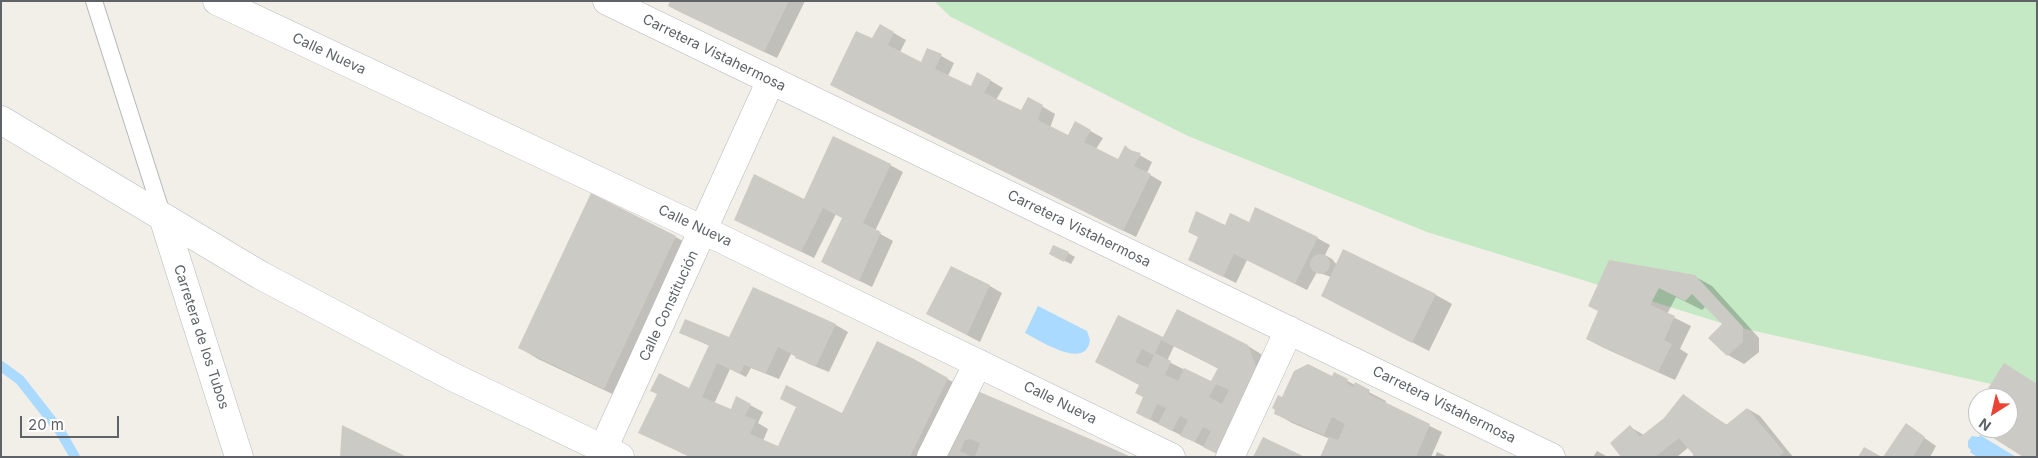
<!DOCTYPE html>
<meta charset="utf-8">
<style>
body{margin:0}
#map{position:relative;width:2038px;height:458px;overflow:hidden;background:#f1efe8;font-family:Inter,sans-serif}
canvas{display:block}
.frame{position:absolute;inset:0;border:2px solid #5f6368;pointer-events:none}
.north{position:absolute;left:1968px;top:388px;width:50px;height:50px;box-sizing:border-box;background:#fff;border:1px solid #bfc1c3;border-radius:50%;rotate:215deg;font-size:14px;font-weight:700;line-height:20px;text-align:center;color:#5f6368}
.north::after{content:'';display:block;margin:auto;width:18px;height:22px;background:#ea4335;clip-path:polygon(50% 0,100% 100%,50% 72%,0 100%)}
.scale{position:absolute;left:20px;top:416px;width:99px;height:22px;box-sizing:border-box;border:2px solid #5f6368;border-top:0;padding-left:6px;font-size:15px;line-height:18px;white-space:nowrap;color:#5f6368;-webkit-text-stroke:4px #fff;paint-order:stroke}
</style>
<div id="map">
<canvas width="2038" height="458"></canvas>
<div class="frame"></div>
<div class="north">N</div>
<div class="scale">20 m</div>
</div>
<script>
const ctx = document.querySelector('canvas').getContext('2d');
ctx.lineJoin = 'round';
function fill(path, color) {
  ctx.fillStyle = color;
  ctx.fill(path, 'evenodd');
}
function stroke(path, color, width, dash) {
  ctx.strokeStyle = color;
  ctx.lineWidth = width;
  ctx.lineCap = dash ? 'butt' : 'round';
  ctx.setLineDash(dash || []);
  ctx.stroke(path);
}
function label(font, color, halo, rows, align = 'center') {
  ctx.font = font + ' Inter,sans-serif';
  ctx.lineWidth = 4.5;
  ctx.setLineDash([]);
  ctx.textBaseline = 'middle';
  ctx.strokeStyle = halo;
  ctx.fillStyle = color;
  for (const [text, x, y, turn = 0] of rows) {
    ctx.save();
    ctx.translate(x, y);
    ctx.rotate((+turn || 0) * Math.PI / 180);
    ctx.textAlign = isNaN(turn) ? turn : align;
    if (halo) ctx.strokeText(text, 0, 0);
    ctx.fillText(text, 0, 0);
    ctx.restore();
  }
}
fill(new Path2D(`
 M934,1H2037V392L2018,390L1728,325L1427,232L1188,136L951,17Z`), '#c5e8c5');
fill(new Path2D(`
 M1038,306L1087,331L1090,340C1086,371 1041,341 1025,333Z
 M1980,435L2016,457H1977L1970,452L1971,450L1968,447V441L1972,436L1979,437Z`), '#aadaff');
fill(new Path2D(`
 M672,1H805L777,58L682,13L669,6Z
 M885,28L906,40L900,52L922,64L934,52L954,63L948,76L971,88L983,76L1003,88L996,100L1021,112L1028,98L1055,114L1050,128L1069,136L1076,123L1103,138L1096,149L1119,160L1125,147L1152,162L1147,173L1162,182L1136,237L844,92L873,40Z
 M890,165L903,172L875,231L893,241L872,287L835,269L843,218L836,214L814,258L748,226Z
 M1249,224L1317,238L1330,245L1325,255L1332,259L1337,265L1436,295L1452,304L1429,351L1340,305L1331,277L1317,272L1307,290L1247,260L1236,283L1202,266L1225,227Z
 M676,237L694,248L623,399L538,359L520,348Z
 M1068,253L1075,257L1071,264L1050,254Z
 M1694,276L1712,286L1759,338V352L1744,364L1728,355L1723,324L1706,306L1702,310L1676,297L1667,314L1691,326L1680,349L1688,354L1675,380L1604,348L1587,339L1599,311L1590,305Z
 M990,286L1002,293L980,342L940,321Z
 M836,325L848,332L829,372L809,364L791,354L779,379L751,368L746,377L730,369L714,404L731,411L750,405L763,412L758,423L768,429L763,441L778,448L843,414L913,360L960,386L919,457H690L640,433L690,389L710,346L687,336L730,339Z
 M1163,339L1248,346L1261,354L1269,377L1212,451L1137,413L1145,397L1141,385L1096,362ZM1174,346L1219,369L1211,383L1167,361Z
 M1334,374L1386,401L1385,404L1442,432L1431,457H1324L1330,439L1292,423L1275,413L1282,399L1332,378Z
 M965,396L1128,457H940Z
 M1683,396L1727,425L1748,409L1760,416L1793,457H1694V454L1689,447L1677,457H1623L1630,427L1644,435L1665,419Z
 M1906,425L1936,446L1930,457H1885Z
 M1597,451L1608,457H1593Z
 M1437,452L1446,456L1447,457H1435Z`), '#0003');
stroke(new Path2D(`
 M1,366L20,380L60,431L75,457`), '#aadaff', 10);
fill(new Path2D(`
 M670,1H789L764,52L668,6Z
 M880,24L894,32L888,45L921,62L927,48L942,54L935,69L971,86L977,72L991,80L984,93L1021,110L1028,97L1043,105L1038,120L1068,135L1075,121L1091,130L1084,142L1118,159L1125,145L1130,150L1141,153L1134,166L1151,174L1123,231L830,85L856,31L872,38Z
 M833,136L891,164L863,223L881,232L859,281L821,262L842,218L823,208L801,252L734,220L754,174L804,199Z
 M591,193L676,236L604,389L518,348Z
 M1255,207L1318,237L1295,284L1234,254L1223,277L1188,260L1198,237L1188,232L1196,211L1225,225L1230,213L1249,222Z
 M1053,245L1069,252L1064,262L1049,254Z
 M1343,249L1436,294L1412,343L1321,296Z
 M1310 264a10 10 0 1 1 20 0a10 10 0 1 1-20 0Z
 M1609,260L1695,275L1743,327V342L1727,356L1708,338L1722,324L1692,294L1685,301L1659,288L1650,305L1675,316L1664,340L1672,344L1658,372L1586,339L1598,311L1588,306Z
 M951,266L990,285L967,335L926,314Z
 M753,287L836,324L816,366L795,358L796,356L778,347L766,373L744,365L740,374L717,363L702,397L731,409L736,396L751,404L745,416L756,420L750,434L778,446L796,407L780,399L786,385L842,413L877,341L914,359L948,378L910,457H691L638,433L657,394L650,391L659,373L689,388L709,345L679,333L685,319L729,337Z
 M1177,309L1248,345L1257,369L1217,454L1203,447L1211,431L1203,427L1195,442L1180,436L1188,420L1180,416L1172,431L1158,424L1166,408L1157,404L1150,420L1136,413L1143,397L1135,393L1139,385L1095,362L1118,315L1163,337ZM1161,340L1218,368L1211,381L1184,368L1178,381L1165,375L1171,361L1155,353ZM1142,349L1154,355L1148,368L1135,362ZM1216,384L1229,390L1222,404L1209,397Z
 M2004,363L2037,384V457H2023L1984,432L1986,428H2008V398H1982Z
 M1308,364L1332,376L1334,372L1348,379L1347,383L1353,387L1355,382L1370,390L1368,394L1430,424L1416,457H1320L1329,437L1338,440L1345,424L1332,417L1324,435L1274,414L1275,410L1272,408L1278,395L1282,397L1294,371Z
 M975,390L1109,447L1131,457H975L980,443L970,439L965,440L960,451L972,457H937Z
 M1683,394L1726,425L1747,408L1784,452L1778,457H1693V454L1679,438L1655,457H1621L1610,443L1630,425L1640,437L1664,418Z
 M1906,423L1925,437L1913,457H1883Z
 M342,425L407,457H340Z
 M1263,437L1305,457H1253Z
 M1864,447L1882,457H1858Z`), '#cccac5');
const lane = new Path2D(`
 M94,1L163,217`);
const street = new Path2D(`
 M217,1L703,230L1171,457
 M607,1L1551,457
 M603,449L771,80
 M931,457L978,363
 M1230,457L1289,330`);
const secondary = new Path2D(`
 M1,120L260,275L453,377L620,457
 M163,217L239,457`);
stroke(lane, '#b5b8bc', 18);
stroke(street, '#b5b8bc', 29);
stroke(secondary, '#b6babf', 29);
stroke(lane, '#fff', 16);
stroke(street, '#fff', 28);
stroke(secondary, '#fff', 28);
label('14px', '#5f6368', '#fff', [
 ["Carretera Vistahermosa",714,53,26],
 ["Calle Nueva",329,54,25],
 ["Calle Nueva",695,226,25],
 ["Carretera Vistahermosa",1079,229,26],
 ["Calle Constitución",669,306,-65],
 ["Carretera de los Tubos",201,337,72],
 ["Calle Nueva",1060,403,26],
 ["Carretera Vistahermosa",1444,405,26]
]);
</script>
